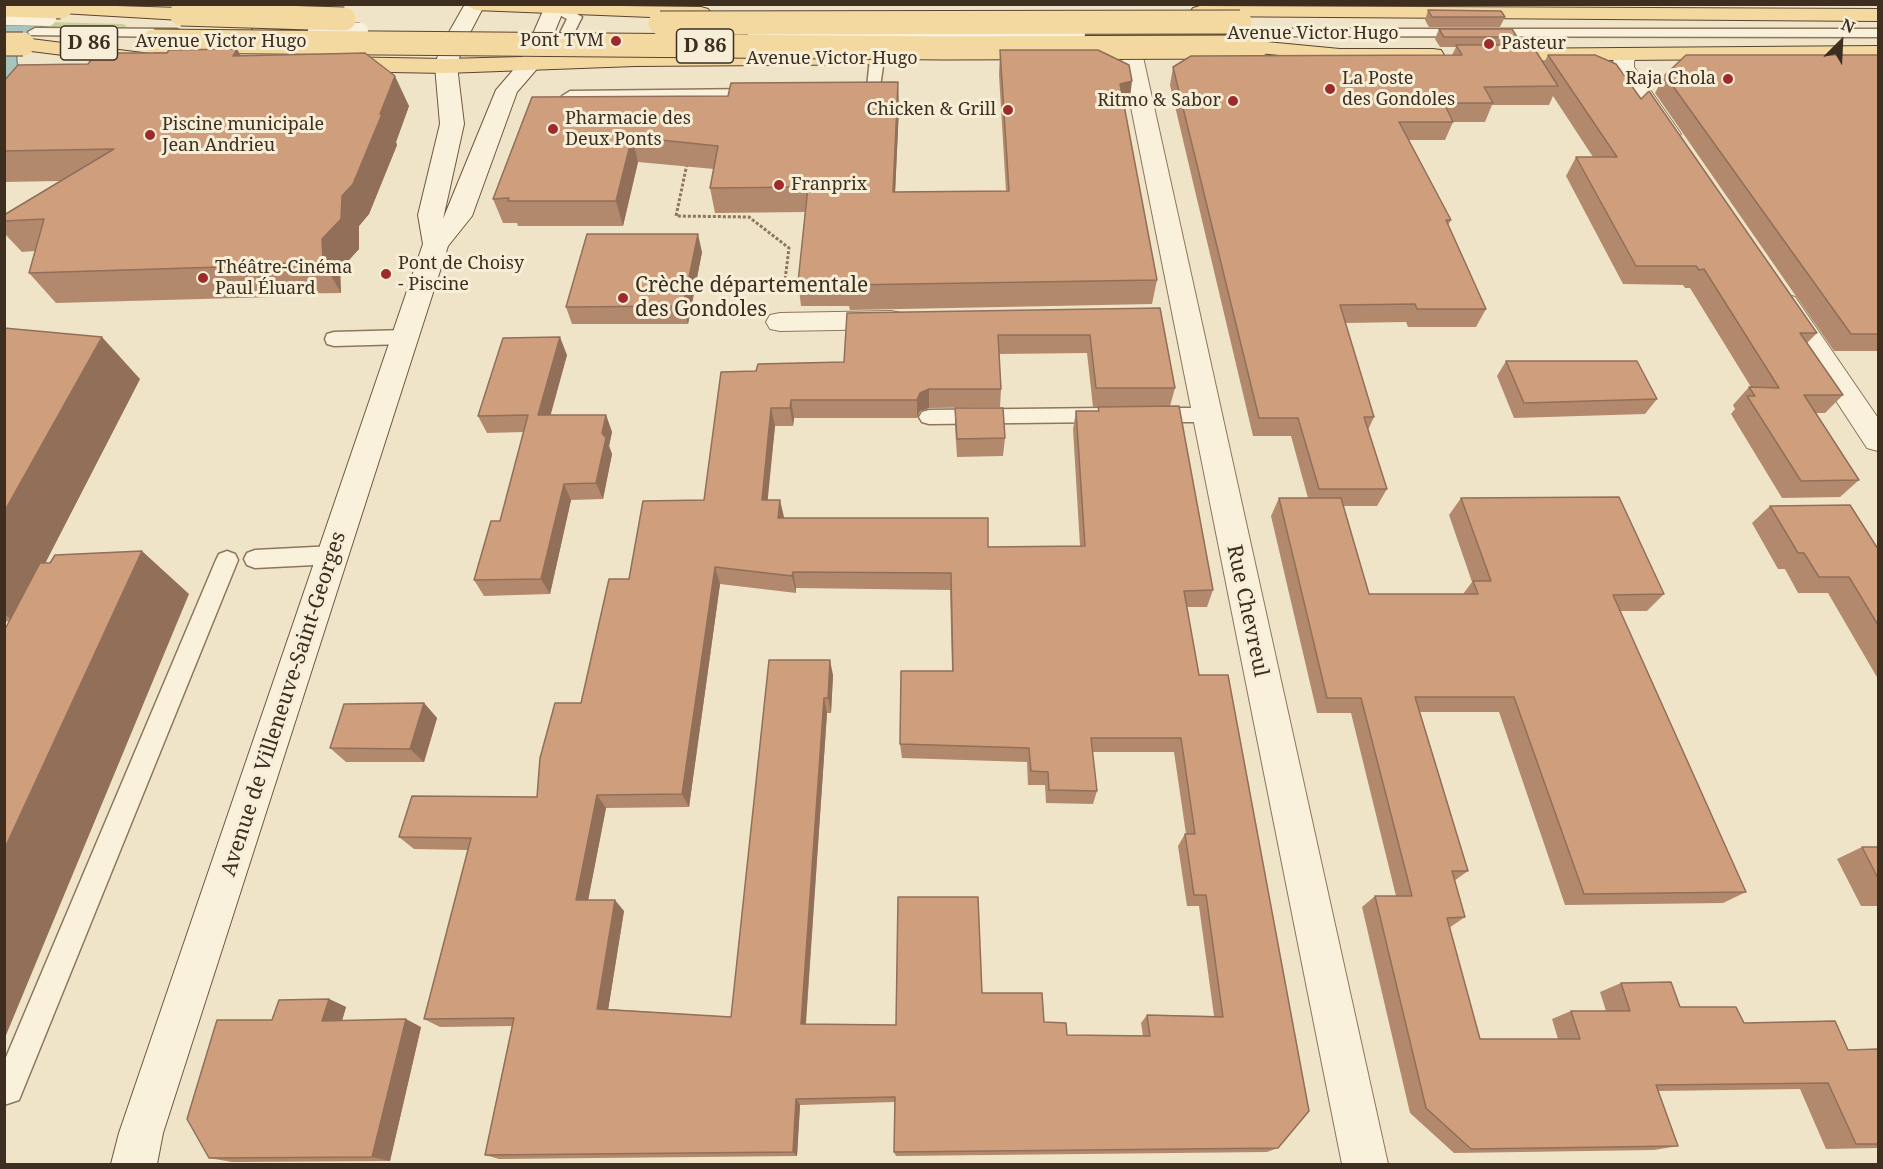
<!DOCTYPE html>
<meta charset="utf-8">
<style>
body{margin:0}
#map{position:relative;width:1883px;height:1169px;overflow:hidden;background:#f0e4c8;font-family:"Noto Serif",serif}
canvas{display:block}
.frame{position:absolute;inset:0;border:6px solid #3d2e20;pointer-events:none}
.north{position:absolute;left:1811px;top:12px;width:60px;height:60px;-webkit-text-stroke:4px #f7eed8;paint-order:stroke;rotate:24deg;font-size:16px;font-weight:700;line-height:24px;text-align:center;color:#3d2e20}
.north::after{content:'';display:block;margin:auto;width:21px;height:27px;background:#3d2e20;clip-path:polygon(50% 0,100% 100%,50% 72%,0 100%)}
</style>
<div id="map">
<canvas width="1883" height="1169"></canvas>
<div class="frame"></div>
<div class="north">N</div>
</div>
<script>
const ctx = document.querySelector('canvas').getContext('2d');
ctx.lineJoin = 'round';
function fill(path, color) {
  ctx.fillStyle = color;
  ctx.fill(path, 'evenodd');
}
function stroke(path, color, width, dash) {
  ctx.strokeStyle = color;
  ctx.lineWidth = width;
  ctx.lineCap = dash ? 'butt' : 'round';
  ctx.setLineDash(dash || []);
  ctx.stroke(path);
}
function label(font, color, halo, rows, align = 'center') {
  ctx.font = font + ' "Noto Serif",serif';
  ctx.lineWidth = 6;
  ctx.setLineDash([]);
  ctx.textBaseline = 'middle';
  ctx.strokeStyle = halo;
  ctx.fillStyle = color;
  for (const [text, x, y, turn = 0] of rows) {
    ctx.save();
    ctx.translate(x, y);
    ctx.rotate((+turn || 0) * Math.PI / 180);
    ctx.textAlign = isNaN(turn) ? turn : align;
    if (halo) ctx.strokeText(text, 0, 0);
    ctx.fillText(text, 0, 0);
    ctx.restore();
  }
}
fill(new Path2D(`
 M5,21L123,24L127,26L121,29L5,27Z`), '#c9cf9b');
const water = new Path2D(`
 M5,5L54,14L16,51L18,69L5,83Z`);
fill(water, '#a9c4bc');
stroke(water, '#6f938a', 1.5);
const lane = new Path2D(`
 M550,4H561L582,17L562,57L550,61L543,57L551,51L567,19L550,10Z
 M258,23L316,27L323,31L316,35L253,30V24Z
 M35,28L177,29L184,33L177,37L30,35L28,32Z
 M1244,29H1878V37L1239,36L1237,33Z
 M877,55L884,59L879,94L848,95L845,92L848,89L867,87L870,59Z
 M757,89L762,91L765,94L762,97L570,101L562,96L570,91Z
 M406,330L413,332L415,337L413,342L406,344L334,346L327,344L325,339L327,334L334,332Z
 M1105,408L1112,410L1115,415L1112,420L1105,422L929,424L922,422L919,417L922,412L929,410Z
 M1150,408H1206L1213,410L1216,415L1213,420L1206,422H1150L1143,420L1140,415L1143,410Z
 M334,546L342,549L345,555L342,561L334,564L255,568L247,565L244,559L247,553L255,550Z
 M227,551L235,554L238,560L19,1100L4,1105V1062L216,560L219,554Z`);
const street = new Path2D(`
 M1629,49L1637,50L1640,55L1634,61V67L1681,134L1677,139H1661L1612,67L1615,54Z
 M1132,51L1140,52L1143,57L1388,1164H1342L1121,57L1124,52Z
 M1785,294L1795,297L1878,418V451L1867,448L1772,303L1775,297Z
 M891,311L901,313L905,320L901,327L891,329L780,331L770,329L766,322L770,315L780,313Z`);
const secondary = new Path2D(`
 M465,4H485L462,48L457,66L464,124L443,219L496,90L521,61L546,4H566L542,63L517,92L472,216L448,246L163,1133L157,1164H111L119,1133L423,244L418,215L440,124L435,66L440,48Z`);
const primary = new Path2D(`
 M52,4L181,8L188,10L191,14L188,18L181,20L61,13L54,11L51,7Z
 M465,4L701,7L708,9L711,13L708,17L701,19L475,10Z
 M1200,6L1878,9V21L1193,16L1190,12L1193,8Z
 M23,38L151,54L154,59L151,64L143,65L15,49L12,44L15,39Z
 M1256,41L1340,49H1433L1441,50L1444,55L1441,60L1433,61L1310,62L1300,57L1248,52L1245,47L1248,42Z
 M1878,46V58L1493,61L1485,60L1482,55L1485,50L1493,49Z
 M908,53L916,54L919,59L916,64L635,66L446,73L335,71L327,69L324,64L327,59L335,57L446,59L635,54Z`);
stroke(lane, '#8d765c', 3);
stroke(street, '#8d765c', 2);
stroke(secondary, '#6f573f', 2);
stroke(primary, '#5b4430', 2);
stroke(new Path2D(`
 M687,164L676,216L749,217L789,248L784,288`), '#8d765c', 3, [3, 2]);
fill(lane, '#faf1dc');
fill(street, '#faf1dc');
fill(secondary, '#faf1dc');
fill(primary, '#f3d9a0');
const laneBridge = new Path2D(`
 M4,17L48,18
 M316,31H360
 M756,35L1077,34`);
const primaryBridge = new Path2D(`
 M4,5L61,7
 M181,14L344,19
 M660,23L1240,22
 M154,41L944,48L1256,47
 M4,44H23`);
stroke(laneBridge, '#8d765c', 17, []);
stroke(primaryBridge, '#5b4430', 25, []);
stroke(laneBridge, '#faf1dc', 16);
stroke(primaryBridge, '#f3d9a0', 23);
fill(new Path2D(`
 M1416,4H1487V5Z
 M1428,10L1505,17L1500,27H1429L1425,20Z
 M1439,29L1517,37L1513,45L1544,63L1548,55L1641,99L1817,333L1807,343L1843,395L1825,413H1815L1859,480L1840,497L1782,498L1731,414L1735,409L1733,405L1749,387H1751L1690,288H1685L1683,285L1623,284L1566,176L1576,157H1593L1553,96L1549,105H1492L1485,122H1453L1445,140H1409L1451,220L1448,225L1486,309L1476,327H1408L1406,322L1345,323L1374,417L1368,430L1387,489L1377,506H1343L1369,594H1463L1472,582L1449,515L1461,498L1664,594L1647,611H1620L1746,892L1723,903L1565,905L1499,712H1420L1468,871L1454,881L1465,917L1449,928L1480,1039H1558L1552,1019L1571,1011H1606L1600,992L1621,983L1680,1007L1848,1050L1878,1049V1148L1826,1149L1800,1089L1658,1091L1678,1146L1654,1150L1454,1153L1410,1113L1362,907L1375,896H1396L1351,713H1317L1271,516L1279,498H1308L1291,436H1253L1170,85L1173,67L1452,55L1456,47H1440L1435,39Z
 M237,49L241,56L409,106L396,142L397,145L369,214L359,226V249L340,270L341,293L275,294L274,297L56,303L29,273L35,251L22,252L4,233V215L60,181L4,182V81L88,64L167,53Z
 M1000,50L1129,106L1124,107L1157,280L1152,304L850,310L849,306H801L798,282L805,212L715,213L710,188L714,169L638,162L623,226H518L517,223H503L493,199L532,97L899,107L895,192L1006,191L999,75Z
 M1878,55V351H1834L1655,93L1665,75Z
 M702,252L688,324H572L566,307Z
 M1160,308L1175,388L1170,406L1093,407L1087,353L999,354L1001,389L1000,407L929,408L920,411L917,418H794L793,426H775L767,500L784,518L988,547L1080,546L1073,429L1076,411H1098V407L1213,590L1207,607H1187L1278,1148L1267,1152L896,1156L894,1152L895,1102L800,1105L797,1156L499,1159L485,1155L512,1026L440,1027L424,1019L468,850L414,849L399,837L537,797L581,703L629,579L704,500L756,371L844,362ZM720,584L796,593V588L950,590L952,671L900,744L902,758L1027,762L1028,785H1045L1046,803L1093,804L1097,791L1092,752H1174L1186,834H1185L1178,846L1187,906H1199L1214,1016L1147,1015L1141,1023L1143,1036L1067,1035L1044,1022L982,993L896,1025L806,1024L827,713H831L833,675L769,660L731,1017L608,1009L624,911L588,900L606,808L689,807Z
 M4,328L140,379L45,563L189,594L4,622Z
 M567,355L550,415H606L612,432L609,446L612,454L603,499L571,500L550,594L484,596L474,580L500,521L524,432L487,433L478,416Z
 M1506,361L1657,399L1645,414L1514,418L1497,376Z
 M955,408L1005,438L1003,456L957,457L955,426Z
 M1770,506L1878,549V679L1828,593H1798L1785,569H1778L1752,523Z
 M424,703L437,718L424,762H346L330,748Z
 M1862,847H1878V906H1861L1837,859Z
 M329,999L346,1007L342,1020L421,1027L390,1161L232,1162L209,1158L272,1020Z`), '#b2896c');
fill(new Path2D(`
 M237,49L254,80L233,56Z
 M395,76L409,106L396,142L397,145L369,214L359,226V249L340,270L341,293L323,262L322,239L380,114Z
 M1132,81L1129,106L1116,109L1120,84Z
 M898,82L899,107L894,217L893,192Z
 M632,137L638,162L623,226L616,201Z
 M698,234L702,252L688,324L683,306Z
 M254,264L275,294L274,297L253,266Z
 M102,337L140,379L15,622L4,614V512Z
 M560,337L567,355L546,432L538,415Z
 M929,389V408L920,411L917,418V400L920,393Z
 M791,400L794,418L793,426L790,408Z
 M771,408L775,426L766,517L762,500Z
 M606,415L612,432L609,446L612,454L603,499L596,483L602,433Z
 M564,484L571,500L550,594L541,579Z
 M780,500L784,517L782,535L778,518Z
 M142,551L189,594L4,1040V850Z
 M715,567L720,584L689,807L682,794Z
 M793,572L796,588V593L792,576Z
 M830,660L833,675L831,713L828,698Z
 M824,698L827,713L805,1032L801,1024Z
 M424,703L437,718L424,762L410,749Z
 M597,795L606,808L586,911L576,900Z
 M615,900L624,911L607,1017L597,1009Z
 M329,999L346,1007L340,1028L322,1021Z
 M406,1019L421,1027L390,1161L372,1157Z
 M796,1099L800,1105L797,1156L793,1152Z`), '#916f58');
const building = new Path2D(`
 M1428,10L1501,11L1505,17H1432Z
 M1439,29H1512L1517,37H1444Z
 M1456,45H1532L1558,86L1484,87L1493,103H1444L1453,122H1399L1451,220H1446L1486,309H1417L1415,304L1340,305L1374,417H1364L1387,489H1319L1298,418H1259L1173,67L1191,56L1462,55Z
 M237,49L233,56L365,53L395,76L380,114H382L353,184L342,196L341,219L322,239L323,262L254,264L253,266L29,273L44,219L4,221V215L114,149L4,151V81L18,65L88,64L94,56L102,53H167L169,50Z
 M1000,50H1098L1129,65L1132,81L1120,84L1157,280L847,285V281L798,282L808,187L710,188L718,146L632,137L616,201H508L509,198L493,199L532,97L728,96L731,83L898,82L893,192L1009,191Z
 M1548,55H1595L1616,64L1641,99L1649,91L1817,333H1800L1843,395H1804L1859,480L1801,481L1747,396H1755L1749,387L1779,388L1704,269L1699,270L1696,266H1636L1576,157H1617Z
 M1686,55H1878V334H1851L1665,75Z
 M587,234H698L683,306L566,307Z
 M1160,308L1175,388H1096L1090,335H998L1001,389H929L920,393L917,400H791L790,408H771L762,500H780L778,518H988V547L1085,546L1076,411H1099L1098,407L1179,406L1213,590L1184,591L1199,675H1228L1309,1111L1278,1148L894,1152L895,1097L796,1099L793,1152L485,1155L514,1018L424,1019L471,838L399,837L412,796L537,797L540,758L555,703H581L609,579H629L643,501L704,500L721,372L756,371L758,364L844,362L847,313ZM715,567L792,576L793,572L951,573L953,671H901L900,744L1029,748L1031,771L1048,772L1049,790L1097,791L1091,738H1181L1195,834H1185L1194,895H1206L1223,1017L1147,1015L1150,1036L1067,1035L1066,1023L1044,1022L1042,993H982L978,897H898L896,1025L801,1024L824,698H828L830,660H769L731,1017L597,1009L615,900H576L597,795L682,794Z
 M4,328L102,337L4,512Z
 M560,337L538,415H606L602,433L606,438L596,483L564,484L541,579L474,580L491,521H500L528,415L478,416L503,338Z
 M1506,361H1637L1657,399L1524,403Z
 M955,408H1003L1005,438L957,439Z
 M1619,497L1664,594L1613,595L1746,892L1584,894L1514,697H1415L1468,871H1452L1465,917L1447,918L1480,1039H1580L1571,1011H1630L1621,983L1671,982L1680,1007H1736L1744,1023L1835,1021L1848,1050L1878,1049V1144H1856L1828,1083L1656,1085L1678,1146L1471,1149L1426,1108L1375,896H1412L1361,698H1327L1279,498H1341L1369,594H1478L1473,581H1491L1461,498Z
 M1850,505L1878,549V625L1849,577H1819L1804,553H1798L1770,506Z
 M142,551L4,850V631L40,563H50L55,555Z
 M424,703L410,749L330,748L344,704Z
 M1862,847H1878V878Z
 M329,999L322,1021L406,1019L372,1157L209,1158L187,1119L217,1020H272L279,1000Z`);
fill(building, '#cf9f7d');
stroke(building, '#916f58', 1.5);
for (const [x, y, r, color] of [
 [616,41,6,"#9e2a2b"],
 [1489,44,6,"#9e2a2b"],
 [1728,79,6,"#9e2a2b"],
 [1330,89,6,"#9e2a2b"],
 [1233,101,6,"#9e2a2b"],
 [1008,110,6,"#9e2a2b"],
 [553,129,6,"#9e2a2b"],
 [150,135,6,"#9e2a2b"],
 [779,185,6,"#9e2a2b"],
 [386,274,6,"#9e2a2b"],
 [203,278,6,"#9e2a2b"],
 [623,298,6,"#9e2a2b"]
]) {
  const dot = new Path2D();
  dot.arc(x, y, r, 0, 2 * Math.PI);
  ctx.fillStyle = color;
  ctx.fill(dot);
  stroke(dot, '#f7eed8', 2);
}
label('18px', '#3d2e20', '#f7eed8', [
 ["Avenue Victor Hugo",1313,34],
 ["Avenue Victor Hugo",221,42],
 ["Avenue Victor Hugo",832,59]
]);
label('18px', '#3d2e20', '#f7eed8', [
 ["Pont TVM",604,41,"right"],
 ["Pasteur",1501,44],
 ["La Poste",1342,79],
 ["des Gondoles",1342,100],
 ["Raja Chola",1716,79,"right"],
 ["Ritmo & Sabor",1221,101,"right"],
 ["Chicken & Grill",996,110,"right"],
 ["Pharmacie des",565,119],
 ["Deux Ponts",565,140],
 ["Piscine municipale",162,125],
 ["Jean Andrieu",162,146],
 ["Franprix",791,185],
 ["Pont de Choisy",398,264],
 ["- Piscine",398,285],
 ["Théâtre-Cinéma",215,268],
 ["Paul Éluard",215,289]
], 'left');
for (const [x, y, w] of [
 [89,43,57],
 [705,46,57]
]) {
  const box = new Path2D();
  box.roundRect(x - w / 2, y - 17, w, 34, 4.5);
  ctx.fillStyle = '#f7eed8';
  ctx.fill(box);
  stroke(box, '#3d2e20', 1.5);
}
label('bold 20px', '#3d2e20', null, [
 ["D 86",89,43],
 ["D 86",705,46]
]);
label('21px', '#3d2e20', '#f7eed8', [
 ["Crèche départementale",635,286],
 ["des Gondoles",635,310]
], 'left');
label('21px', '#3d2e20', '#f7eed8', [
 ["Rue Chevreul",1247,611,78],
 ["Avenue de Villeneuve-Saint-Georges",284,704,-72]
]);
</script>
